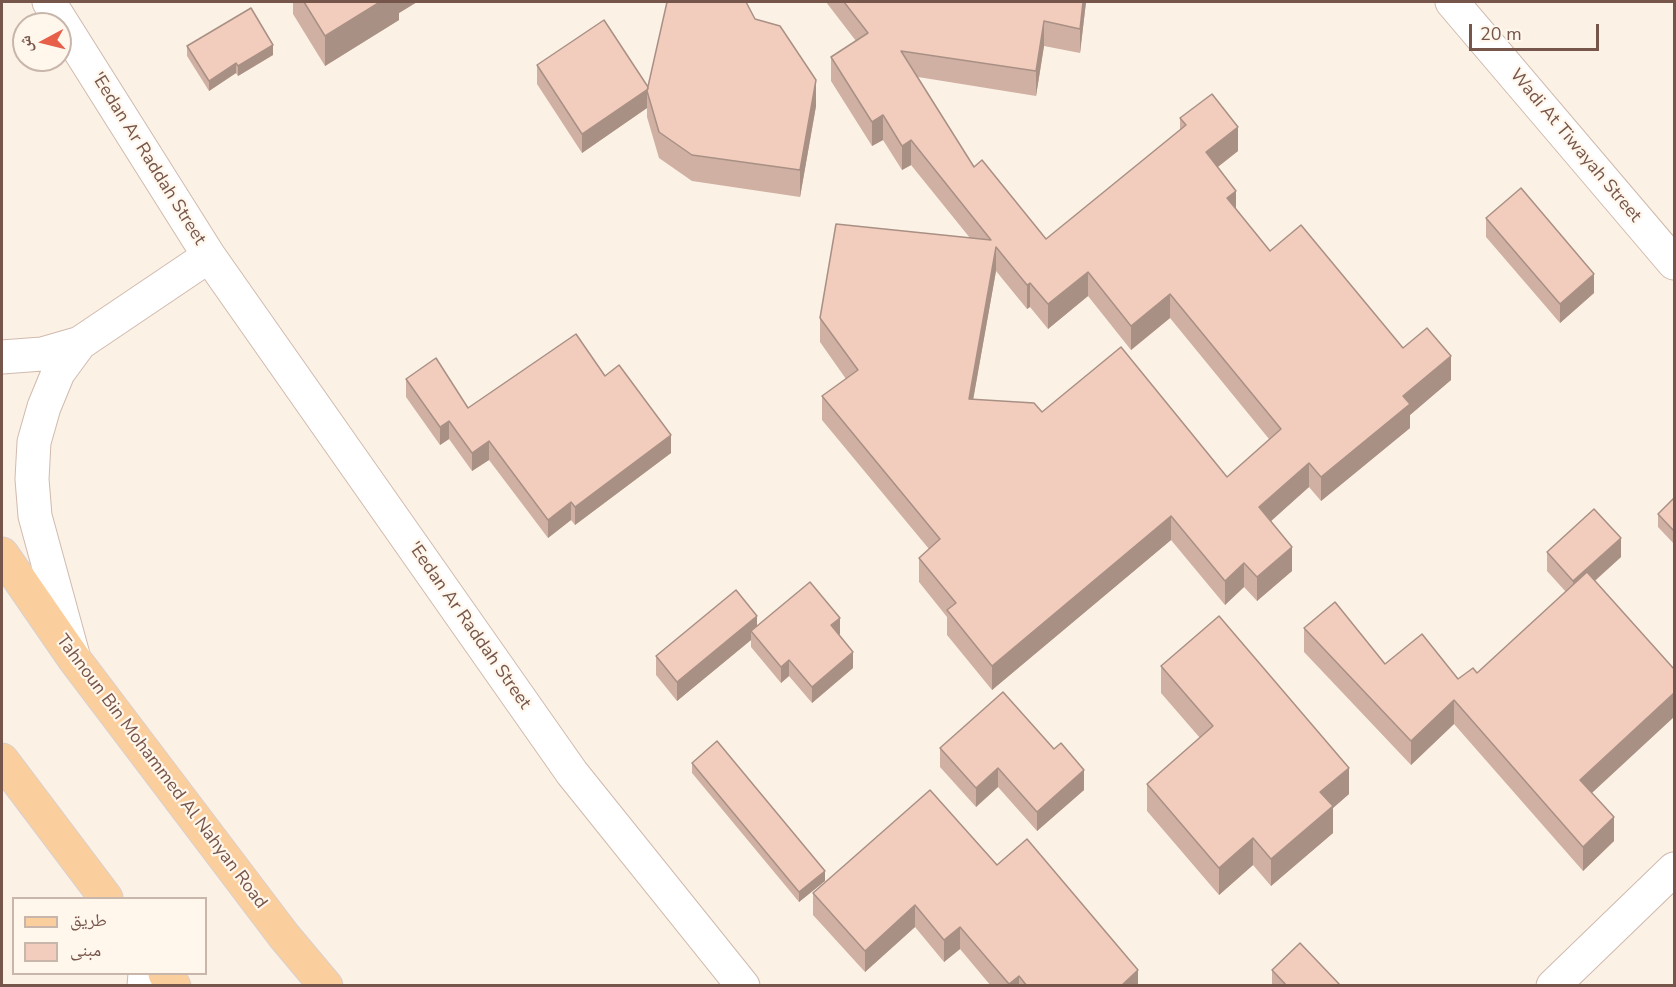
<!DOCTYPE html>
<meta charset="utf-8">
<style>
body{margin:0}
#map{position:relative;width:1676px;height:987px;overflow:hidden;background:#fcf1e5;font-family:"Nunito Sans","Noto Naskh Arabic",sans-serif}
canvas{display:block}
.frame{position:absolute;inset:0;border:3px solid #76554a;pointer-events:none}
.legend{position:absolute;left:12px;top:897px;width:195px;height:78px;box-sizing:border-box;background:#fff6ec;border:2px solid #c8b6ab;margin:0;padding:8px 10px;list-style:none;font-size:18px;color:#76554a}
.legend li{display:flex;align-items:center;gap:12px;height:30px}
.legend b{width:30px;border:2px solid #c8b6ab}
.north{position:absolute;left:12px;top:12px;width:60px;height:60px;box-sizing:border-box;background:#fff6ec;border:2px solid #c8b6ab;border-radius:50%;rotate:263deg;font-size:16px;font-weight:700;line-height:24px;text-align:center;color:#76554a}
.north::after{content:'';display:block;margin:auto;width:21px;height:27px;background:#e75e49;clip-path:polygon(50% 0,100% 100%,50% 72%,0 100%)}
.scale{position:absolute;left:1469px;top:24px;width:130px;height:27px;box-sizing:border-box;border:3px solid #76554a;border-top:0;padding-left:8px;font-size:18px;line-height:21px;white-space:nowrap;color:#76554a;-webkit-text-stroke:4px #fff6ec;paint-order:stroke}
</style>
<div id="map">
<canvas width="1676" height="987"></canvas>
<div class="frame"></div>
<ul class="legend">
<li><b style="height:8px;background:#fbcf9d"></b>طريق</li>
<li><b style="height:16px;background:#f2cdbd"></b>مبنى</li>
</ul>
<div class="north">ش</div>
<div class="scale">20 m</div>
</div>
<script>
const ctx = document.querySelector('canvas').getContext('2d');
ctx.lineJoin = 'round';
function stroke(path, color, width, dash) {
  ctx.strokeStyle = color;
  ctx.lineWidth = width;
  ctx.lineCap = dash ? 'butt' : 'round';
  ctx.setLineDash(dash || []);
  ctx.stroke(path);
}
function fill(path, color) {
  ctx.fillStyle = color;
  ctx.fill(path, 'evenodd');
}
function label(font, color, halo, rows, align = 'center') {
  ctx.font = font + ' "Nunito Sans",sans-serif';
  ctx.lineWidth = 4.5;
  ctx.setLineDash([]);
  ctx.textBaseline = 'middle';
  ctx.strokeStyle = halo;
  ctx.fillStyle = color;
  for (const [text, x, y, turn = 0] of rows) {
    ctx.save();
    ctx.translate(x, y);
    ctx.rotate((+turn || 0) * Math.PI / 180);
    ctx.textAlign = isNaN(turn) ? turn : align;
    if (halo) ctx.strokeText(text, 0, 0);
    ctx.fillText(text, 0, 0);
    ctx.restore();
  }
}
const street = new Path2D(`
 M49,2L209,256L572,773L743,986
 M1452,2L1674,263
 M2,357L42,354L80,343L209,256
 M73,655L35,516L32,479L34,442L44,407L58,373L80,343
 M144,986L145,974
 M1553,986L1674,869`);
const primary = new Path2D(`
 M2,554L75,660L284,936L326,986
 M2,760L106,898
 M165,974L174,986`);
stroke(street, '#d0baae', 35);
stroke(primary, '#d9cfcc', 35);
stroke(street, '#fff', 33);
stroke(primary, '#fbcf9d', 33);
fill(new Path2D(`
 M293,2H417L399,13V20L325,66L293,14Z
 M826,2H1086L1080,53L1044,46L1036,96L918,77L974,167L1046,239L1180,130V118L1238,151L1218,167L1236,210L1270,251L1403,348L1451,380L1410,415V428L1321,501L1309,487L1270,521L1292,571L1257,601L1244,587L1225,605L1171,540L992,690L947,635V617L919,582V558L929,549L822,420V396L846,379L820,342V318L970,238L911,165L902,170L883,140L872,146L831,81V57L856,41ZM996,271L1027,309L1030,307L1048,329L1088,296L1131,350L1170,318L1269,439L1227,477L1042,412L973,399Z
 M755,19L816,106L800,197L692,181L659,158L647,117V108L582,153L537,84V65L648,87Z
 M187,46L273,55L238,76L236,73L209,91L187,56Z
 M1486,218L1594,293L1560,323L1486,237Z
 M605,376L671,453L575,525L571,520L548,538L489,460L472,471L449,439L440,445L406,397V379L468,408Z
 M1674,498V544L1658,527V514Z
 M1547,552L1621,557L1595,581L1592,793L1614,841L1583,871L1454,724L1411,765L1304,652V628L1385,664L1458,679L1477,673L1566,592L1547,571Z
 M757,625L840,634L839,635L853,668L812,703L789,676L781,683L751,647V640L677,701L656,675V656Z
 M1161,666L1349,794L1333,808V833L1271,886L1253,865L1219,895L1147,811V784L1200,738L1161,693Z
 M940,748L1084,790L1037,831L998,787L976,807L940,767Z
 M692,763L825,881L799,902L692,773Z
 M997,865L1138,986H991L960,949L944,962L915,927L865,972L813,915V893Z
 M1272,970L1341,986H1272Z`), '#d0b0a3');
fill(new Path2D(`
 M380,2H417L399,13V20L325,66V36Z
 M1083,2H1086L1080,53V29Z
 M1044,21V46L1036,96V71Z
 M273,45V55L238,76V66Z
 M236,63V73L209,91V81Z
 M816,80V106L800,197V170Z
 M649,88L647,91V108L582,153V134Z
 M883,115V140L872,146V122Z
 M1238,127V151L1206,176V152Z
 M911,140V165L902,170V146Z
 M1236,191V215L1227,198Z
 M996,247V271L969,423V399Z
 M1088,272V296L1048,329V304Z
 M1594,274V293L1560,323V304Z
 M1030,283V307L1027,309V285Z
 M1170,294V318L1131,350V326Z
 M1451,356V380L1410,415V428L1321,501V477L1403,396Z
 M449,421V439L440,445V427Z
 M671,435V453L575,525V507Z
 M489,441V460L472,471V453Z
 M1309,463V487L1259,532V507Z
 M571,502V520L548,538V520Z
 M1171,516V540L992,690V666Z
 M1621,538V557L1573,600V581Z
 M1292,547V571L1257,601V577Z
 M1244,563V587L1225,605V581Z
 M757,616V635L751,631V640L677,701V682Z
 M840,618V634L831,641V625Z
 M853,652V668L812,703V687Z
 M789,660V676L781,683V667Z
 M1674,693V717L1580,804V780Z
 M1454,700V724L1411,765V741Z
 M998,768V787L976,807V788Z
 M1349,768V794L1333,808V833L1271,886V859L1320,792Z
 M1084,770V790L1037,831V812Z
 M1614,817V841L1583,871V847Z
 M1253,838V865L1219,895V868Z
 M825,871V881L799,902V892Z
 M915,905V927L865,972V951Z
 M960,927V949L944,962V940Z
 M1138,970V986H1121Z
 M1019,976V986H1009V984Z`), '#a99084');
const building = new Path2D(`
 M304,2H380L325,36Z
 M667,2H746L755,19L780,26L816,80L800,170L692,155L659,132L647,91Z
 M844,2H1083L1080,29L1044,21L1036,71L901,51L974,167L982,160L1046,239L1186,125L1180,118L1212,94L1238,127L1206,152L1236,191L1227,198L1270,251L1301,225L1403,348L1427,328L1451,356L1403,396L1410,404L1321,477L1309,463L1259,507L1292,547L1257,577L1244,563L1225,581L1171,516L992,666L947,610L956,603L919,558L940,539L822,396L858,370L820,318L836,224L991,240L911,140L902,146L883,115L872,122L831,57L868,33ZM996,247L1027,285L1030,283L1048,304L1088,272L1131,326L1170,294L1281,429L1227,477L1121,347L1042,412L1034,403L969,399Z
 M251,8L273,45L238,66L236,63L209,81L187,46Z
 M604,20L648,87V89L582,134L537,65Z
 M1521,188L1594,274L1560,304L1486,218Z
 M576,334L605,376L619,365L671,435L575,507L571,502L548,520L489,441L472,453L449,421L440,427L406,379L436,358L468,408Z
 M1674,498V531L1658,514Z
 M1594,509L1621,538L1573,581L1547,552Z
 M1587,572L1674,669V693L1580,780L1614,817L1583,847L1454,700L1411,741L1304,628L1335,602L1385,664L1422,634L1458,679L1473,668L1477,673Z
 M810,582L840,618L831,625L853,652L812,687L789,660L781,667L751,631Z
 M736,590L757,616L677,682L656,656Z
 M1219,616L1349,768L1320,792L1333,806L1271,859L1253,838L1219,868L1147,784L1213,726L1161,666Z
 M1003,692L1054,749L1061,743L1084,770L1037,812L998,768L976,788L940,748Z
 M717,741L825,871L799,892L692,763Z
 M930,790L997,865L1027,839L1138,970L1121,986H1027L1019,976L1009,984L960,927L944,940L915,905L865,951L813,893Z
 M1300,943L1341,986H1287L1272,970Z`);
fill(building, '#f2cdbd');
stroke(building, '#a99084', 1.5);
label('18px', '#76554a', '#fff6ec', [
 ["Wadi At Tiwayah Street",1575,146,50],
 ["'Eedan Ar Raddah Street",148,159,58],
 ["'Eedan Ar Raddah Street",469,626,55],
 ["Tahnoun Bin Mohammed Al Nahyan Road",161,772,53]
]);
</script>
